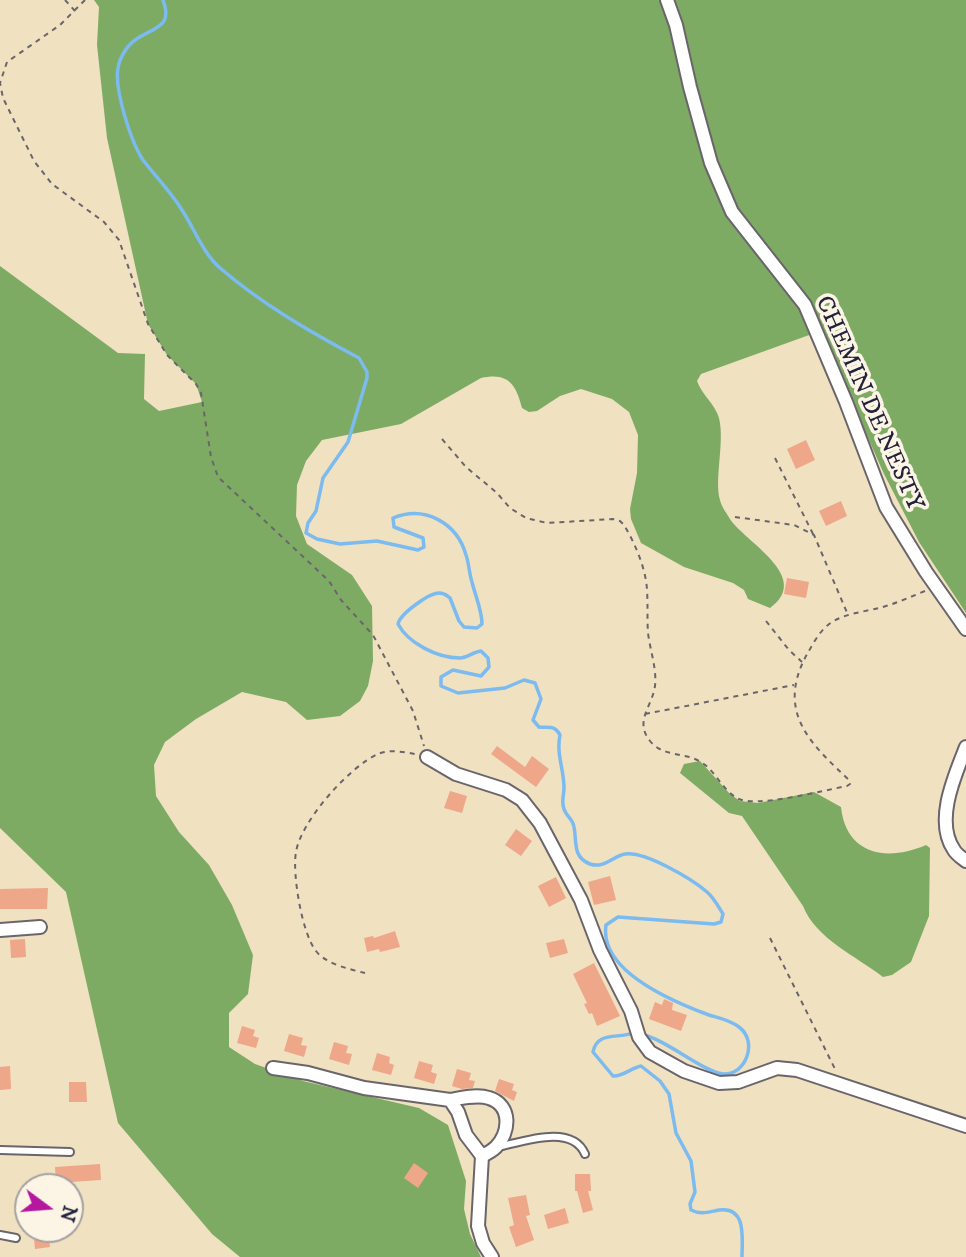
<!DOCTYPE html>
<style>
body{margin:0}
#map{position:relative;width:966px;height:1257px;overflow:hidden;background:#f0e1c1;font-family:"IM FELL DW Pica",serif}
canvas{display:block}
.north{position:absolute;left:14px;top:1173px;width:70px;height:70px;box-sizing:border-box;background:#fcf5e5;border:2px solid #a5a1a1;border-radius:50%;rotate:106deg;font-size:19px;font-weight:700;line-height:28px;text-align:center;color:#22223b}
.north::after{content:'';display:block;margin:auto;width:24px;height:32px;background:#b5179e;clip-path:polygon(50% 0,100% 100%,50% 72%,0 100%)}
</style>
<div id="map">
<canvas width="966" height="1257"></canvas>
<div class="north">N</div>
</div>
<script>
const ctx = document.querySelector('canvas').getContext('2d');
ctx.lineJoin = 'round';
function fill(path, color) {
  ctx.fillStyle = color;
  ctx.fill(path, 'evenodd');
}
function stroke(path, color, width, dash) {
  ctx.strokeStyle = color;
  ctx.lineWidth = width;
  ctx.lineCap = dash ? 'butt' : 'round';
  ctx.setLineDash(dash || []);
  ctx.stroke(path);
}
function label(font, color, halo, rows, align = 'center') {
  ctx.font = font + ' "IM FELL DW Pica",serif';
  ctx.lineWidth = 7;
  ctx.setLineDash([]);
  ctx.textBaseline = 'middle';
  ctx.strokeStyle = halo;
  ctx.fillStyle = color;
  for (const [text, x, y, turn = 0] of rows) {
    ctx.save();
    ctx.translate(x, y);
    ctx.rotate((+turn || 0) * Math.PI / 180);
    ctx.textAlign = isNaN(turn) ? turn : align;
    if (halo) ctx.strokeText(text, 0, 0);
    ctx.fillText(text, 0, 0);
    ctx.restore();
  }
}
fill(new Path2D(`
 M94,0H966V613L919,542L884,474L825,341L812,334L701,374L697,381C702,395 715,404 719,418C725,442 714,479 720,500C721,506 727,514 730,519C745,542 813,577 770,608L748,599L744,590L733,583L684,567L641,543L631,519L630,509L637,473L638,435L629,412L612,399L581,389L560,396L537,411L529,412L522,408C516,384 508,372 481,378L401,424L322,440L306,461L297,485L296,516L307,544L352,575L372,606L373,661L368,686L360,701L340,716L307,720L286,702L242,692L196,719L165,742L154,765L156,796L179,832L209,865L232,905L253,955L248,994L229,1013V1047L255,1064L303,1081L419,1108L448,1125L466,1181L464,1209L470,1234L481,1257H240L212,1234L118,1123L66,892L0,828V266L118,353L145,354L144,399L159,411L202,402L196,384L167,355L148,324L107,138L97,45L99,7Z
 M700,761L730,794L740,801L758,803L814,792L841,807C846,855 887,862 926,845L930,848L929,916L911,962L892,975L883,977C856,956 816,939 803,906L742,816L729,813L680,773L684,764Z`), '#7eab64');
stroke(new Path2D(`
 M163,0C173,26 156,27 138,38C128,44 120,56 118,68C114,89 131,142 143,160C156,177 171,192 182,210C195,230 203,253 220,268C262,304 310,332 359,358L367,372V378L348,442L323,478L316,511L308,523L306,533L317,539L340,544L377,541L418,550L424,547L423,538L394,527L393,518C425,505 457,523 466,555C469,563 469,573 472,582C475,595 482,610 482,624L477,628L464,627L459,621L450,598C446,595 445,593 439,593C429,593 400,614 398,624C408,643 437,658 460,658C467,658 473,652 481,651L488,658L489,667L481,676L453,670L441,677V686L458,693L505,688L524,680L535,683L541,699L533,720L539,727C550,728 555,725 560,735C556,754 564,769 564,788C564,795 561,802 564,809C566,816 573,819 574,827C577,841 572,857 590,864C604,869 613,856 625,854C645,851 692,879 707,892C714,898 718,906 723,914L721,922L714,924L618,917L606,925C599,971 674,1002 709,1015C719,1018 730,1020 739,1027C759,1042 745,1076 723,1074C702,1071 667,1040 641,1034
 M633,1033C618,1039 597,1031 593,1052L613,1076C622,1077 631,1068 641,1066L660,1081L669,1094L676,1133L691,1161L695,1192L690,1204L691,1210C701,1215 708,1212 719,1210C747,1206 742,1239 742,1257`), '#7bbbef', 3.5);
fill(new Path2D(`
 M806,440L815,460L796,469L787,449Z
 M841,501L847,516L826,526L819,511Z
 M787,578L809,582L806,598L784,594Z
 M497,746L525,767L532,756L549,769L536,787L491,754Z
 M450,791L467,796L462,813L444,808Z
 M516,829L532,841L521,856L505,845Z
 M610,876L616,900L594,905L588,882Z
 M556,877L566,898L549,907L538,886Z
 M48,888L47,909H0V889Z
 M395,931L400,947L380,952L379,949L367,952L364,938L373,936L374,938Z
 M25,939L26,957L11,958L10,940Z
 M564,939L568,953L550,958L546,943Z
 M594,963L620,1016L597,1026L592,1013L589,1014L584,1004L587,1003L573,974Z
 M664,999L673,1003L672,1010L687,1015L681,1031L649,1019L655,1002L662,1005Z
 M242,1026L255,1030L253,1036L259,1038L256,1048L237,1043Z
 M289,1034L303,1038L301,1045L307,1046L304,1057L284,1051Z
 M334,1042L348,1046L346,1053L352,1054L349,1065L329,1059Z
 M377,1053L390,1057L389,1063L394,1065L391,1075L372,1070Z
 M419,1061L433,1065L431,1072L437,1074L434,1084L414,1078Z
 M10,1066L11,1089L0,1090V1067Z
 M457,1069L471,1073L469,1080L475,1081L473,1088L462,1089L452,1086Z
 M499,1079L514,1084L512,1090L517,1092L514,1101L495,1091Z
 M69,1082H86L87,1102H69Z
 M414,1163L428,1173L418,1188L404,1178Z
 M100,1164L101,1180L56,1183L55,1167Z
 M575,1174H590L591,1191H588L593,1210L583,1213L577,1191H575Z
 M526,1195L530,1215L526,1216L534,1240L516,1247L509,1227L514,1225L508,1198Z
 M565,1208L569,1223L548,1229L544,1215Z
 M33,1229H48L50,1247L35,1249Z`), '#eea789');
const lane = new Path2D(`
 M498,1147C522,1142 572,1123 585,1154
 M0,1150L70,1152
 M0,1235L16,1238`);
const street = new Path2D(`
 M667,0L676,25L690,87L711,163L732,212L805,305L846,402L886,507L926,572L966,629
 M966,747C955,775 934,821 954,850C956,854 962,858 966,861
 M427,757L456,774L506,790L522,800L540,823L581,900L600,950L631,1011L639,1037L650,1052L684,1071L719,1083L738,1082L777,1068L797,1070L966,1126
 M0,930L40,927
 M273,1068L308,1073L364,1088L450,1100L458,1112L466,1135L482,1156L478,1226L483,1243L492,1257
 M450,1100C462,1098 477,1094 489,1098C512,1105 510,1132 496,1147C492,1151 486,1154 482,1156`);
stroke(lane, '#6a656a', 10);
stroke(street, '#6a656a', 16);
stroke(new Path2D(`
 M65,0L75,11
 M85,0L60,25L7,62L0,83L3,98L34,161L52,184L104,222L119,240L148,324L167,355L196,384L201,393L211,457L218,477L329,581L341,600L373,635L413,711L424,746
 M442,439L466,467L497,493L510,508L526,518L547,523L613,519L620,521L624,525C635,543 646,569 647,590C648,605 647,619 648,633C650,650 657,669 655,686C652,707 634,721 650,741C663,757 683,752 699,761C715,769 721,789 737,798C753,809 825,790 847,786L850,784V781C811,744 776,713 806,656C812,646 818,633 828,625C841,614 863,612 879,608C895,604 910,597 925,591
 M775,458L813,534
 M735,517L794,525L814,535L848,615
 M766,621L789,650L802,662
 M645,714L794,685
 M770,938L835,1069
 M365,973C349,969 326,964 316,951C302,934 292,873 296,852C301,821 349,767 378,754C389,749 404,752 415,754`), '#6a656a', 2, [5, 5]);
stroke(lane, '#fff', 6);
stroke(street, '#fff', 12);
label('24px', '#22223b', '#fcf5e5', [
 ["CHEMIN DE NESTY",868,404,66]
]);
</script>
